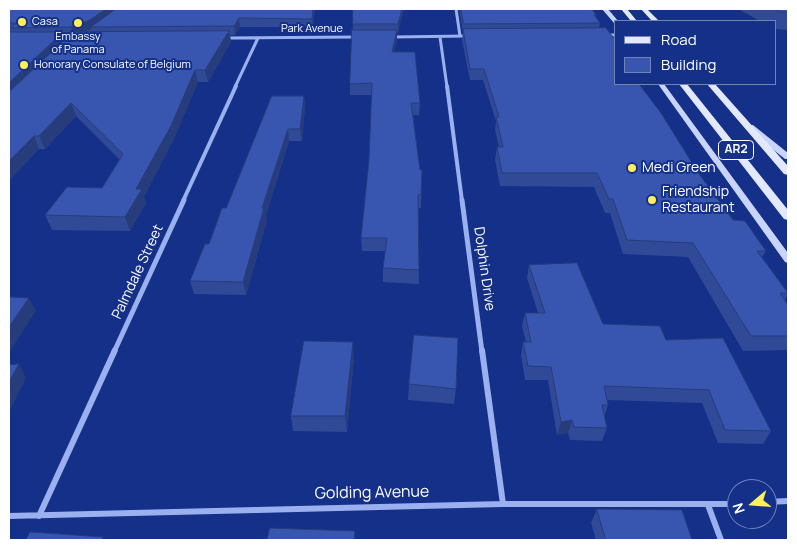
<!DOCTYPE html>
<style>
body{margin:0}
#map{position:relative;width:797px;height:549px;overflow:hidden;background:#143088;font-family:Manrope,sans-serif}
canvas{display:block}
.frame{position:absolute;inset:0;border:10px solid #fff;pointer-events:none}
.legend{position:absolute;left:614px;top:20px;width:162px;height:65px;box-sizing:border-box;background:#143088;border:1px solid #7283b8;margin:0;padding:6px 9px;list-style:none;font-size:15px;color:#fff}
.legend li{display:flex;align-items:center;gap:10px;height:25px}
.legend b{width:25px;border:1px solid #7283b8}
.north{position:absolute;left:727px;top:479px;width:50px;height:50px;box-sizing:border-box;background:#143088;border:1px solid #7283b8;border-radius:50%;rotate:252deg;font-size:14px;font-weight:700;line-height:20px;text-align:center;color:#fff}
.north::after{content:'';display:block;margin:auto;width:18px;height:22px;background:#fff058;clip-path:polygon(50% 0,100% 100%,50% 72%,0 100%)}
</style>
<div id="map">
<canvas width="797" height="549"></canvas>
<div class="frame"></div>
<ul class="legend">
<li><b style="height:6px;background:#e2e8ff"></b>Road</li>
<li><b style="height:14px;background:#3856b0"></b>Building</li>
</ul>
<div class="north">N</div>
</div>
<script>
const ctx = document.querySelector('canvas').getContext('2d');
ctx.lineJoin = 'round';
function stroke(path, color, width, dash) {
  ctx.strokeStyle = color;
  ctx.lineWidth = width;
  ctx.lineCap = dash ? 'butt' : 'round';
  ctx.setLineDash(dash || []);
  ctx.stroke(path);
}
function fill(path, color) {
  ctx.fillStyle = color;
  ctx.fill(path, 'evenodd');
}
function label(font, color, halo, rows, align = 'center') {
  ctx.font = font + ' Manrope,sans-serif';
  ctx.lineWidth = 4;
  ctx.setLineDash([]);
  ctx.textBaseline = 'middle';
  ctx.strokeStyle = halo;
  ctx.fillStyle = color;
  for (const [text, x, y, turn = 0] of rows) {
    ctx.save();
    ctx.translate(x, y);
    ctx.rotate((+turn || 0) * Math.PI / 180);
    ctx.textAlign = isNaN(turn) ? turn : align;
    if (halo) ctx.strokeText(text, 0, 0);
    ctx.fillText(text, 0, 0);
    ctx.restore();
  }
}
stroke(new Path2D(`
 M456,9L460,36
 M604,35H616
 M392,37L468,36
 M440,37L447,87
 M224,38L358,37
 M235,87L258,38`), '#9ab0ef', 3);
stroke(new Path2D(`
 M447,86L462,201
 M183,201L236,86`), '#9ab0ef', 4);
stroke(new Path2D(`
 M462,200L482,352
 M114,352L184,200`), '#9ab0ef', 5);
stroke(new Path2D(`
 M482,350L503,504
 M767,502L788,501
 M708,505L721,540
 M9,516L503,504H737
 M39,516L115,350`), '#9ab0ef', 6);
fill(new Path2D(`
 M602,9H608L618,21L614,23Z
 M658,84H664L788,253V263L785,262Z
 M747,125H753L788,153V159H785L747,129Z`), '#c8d4fb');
fill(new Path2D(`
 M621,9H627L637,21H631Z
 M641,9H647L659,21H652Z
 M679,84H687L788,210V220L784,219Z
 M707,84H715L788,166V175L784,174Z`), '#e2e8ff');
fill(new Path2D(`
 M9,9H315L313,27H240L235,35H230L231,42L208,82H198L174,139L144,196L146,203L130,231L52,230L45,215L102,188L120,160L76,116L45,149H39L9,181Z
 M404,9L398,33H397V40L394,52L420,103L419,115H413L420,170H422L421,208H418L419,284L383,282V268L385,251H362L361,238L369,160L372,95H350V84L353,24Z
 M459,9H592L596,15V17L600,23L599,28L616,84L699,174L733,220L766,251L762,257L788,293L785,300L788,305V350L743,351L688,257L623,254L610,213H605L594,187L500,186L495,160L497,147H499L495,130L496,121L483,80H470L462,40L463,32Z
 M738,9H788V30L776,29V21H760Z
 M304,96L305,107L302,141H289L266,215L267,220L246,295L194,294L190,281L209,244L226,208Z
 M529,265L603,324L666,340L771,431L763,444L718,443L702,403L607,400L608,405L604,417L607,428L602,441L570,440L568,433L557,435L548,380H525L521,355L523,342H526L522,326L525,313H538L527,278Z
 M354,358L347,432L293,431L291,416Z
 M409,384L456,389L454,404L408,400Z
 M597,509L692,540H596L591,523Z`), '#304a97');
fill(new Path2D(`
 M106,9H120L91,27V29L74,36L71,27Z
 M313,9H315L313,27L312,19Z
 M402,9H404L398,33V24Z
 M239,18L240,27L235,35L234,26Z
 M397,30V40L392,63V52Z
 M229,31L231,42L208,82L205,70Z
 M63,32L67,43L9,100V83Z
 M195,70L198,82L174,139L144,196L146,203L130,231L125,217L136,189Z
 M304,96L305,107L302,141L300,129Z
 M71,103L76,116L45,149L39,136Z
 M288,129L289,141L266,215L267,220L246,295L243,282L262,208Z
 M34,136L39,149L9,181V161Z
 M29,298L36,311L9,353V327Z
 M353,342L354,358L347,432L345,416Z
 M19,364L26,378L9,412V382Z
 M572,420L568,433L557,435L561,422Z`), '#273c7b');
const building = new Path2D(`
 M9,9H106L90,20L71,27L11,28L17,23H9Z
 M116,9H313L312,19L239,18L234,26L91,27Z
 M353,9H402L398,24H353Z
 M461,9H592L596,15H594L600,23L464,24Z
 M775,9H788V12H781Z
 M606,28L616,41V84H639L661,113L699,174L733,220L745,221L766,251H757L788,293H780L788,305V336H751L693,243L627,240L613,199H609L597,173H502L497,147H503L496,117H499L484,69H470L463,29Z
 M352,30H397L392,52H415L420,103H411L420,170H422L421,195H418L419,270L383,268L387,238H361L369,160L372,83L350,84Z
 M229,31L205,70H195L171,126L136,189H142L125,217L45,215L67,187L102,188L123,154L71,103L39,136H34L9,161V92L73,32Z
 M9,32H63L9,83Z
 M272,96H304L300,129H288L262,208H264L243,282L190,281L205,244H209L222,208H226Z
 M577,263L603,324L660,326L666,340L723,338L771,431L725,430L709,390L604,386L608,405H602L607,428L574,427L572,420L561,422L551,367L528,366L523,342H531L525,313H545L529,265Z
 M9,297L29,298L9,327Z
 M414,335L458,338L456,389L409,384Z
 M304,341L353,342L345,416H291Z
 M19,364L9,382V365Z
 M597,509L682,510L692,540H606Z
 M270,528L355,531L354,540H267Z
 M30,532L103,537L102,540H26Z`);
fill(building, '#3856b0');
stroke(building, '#273c7b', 1);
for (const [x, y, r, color] of [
 [22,22,5,"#fff058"],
 [78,23,5,"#fff058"],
 [24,65,5,"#fff058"],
 [632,168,5,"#fff058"],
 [652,200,5,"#fff058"]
]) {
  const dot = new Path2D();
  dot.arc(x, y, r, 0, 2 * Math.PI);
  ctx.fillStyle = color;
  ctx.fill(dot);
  stroke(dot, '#143088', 2);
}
label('11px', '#fff', '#143088', [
 ["Casa",32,22],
 ["Embassy",78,37,"center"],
 ["of Panama",78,50,"center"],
 ["Honorary Consulate of Belgium",34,65]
], 'left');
label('11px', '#fff', '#143088', [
 ["Park Avenue",312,29]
]);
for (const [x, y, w] of [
 [736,150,35]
]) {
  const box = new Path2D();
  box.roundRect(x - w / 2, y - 9.5, w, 19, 4);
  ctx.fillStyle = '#143088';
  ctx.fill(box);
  stroke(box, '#fff', 1);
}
label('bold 12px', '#fff', null, [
 ["AR2",736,150]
]);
label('14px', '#fff', '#143088', [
 ["Medi Green",642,168],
 ["Friendship",662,192],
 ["Restaurant",662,208]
], 'left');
label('14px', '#fff', '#143088', [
 ["Dolphin Drive",484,269,82],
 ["Palmdale Street",138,272,-65]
]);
label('16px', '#fff', '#143088', [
 ["Golding Avenue",372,493,-1]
]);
</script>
